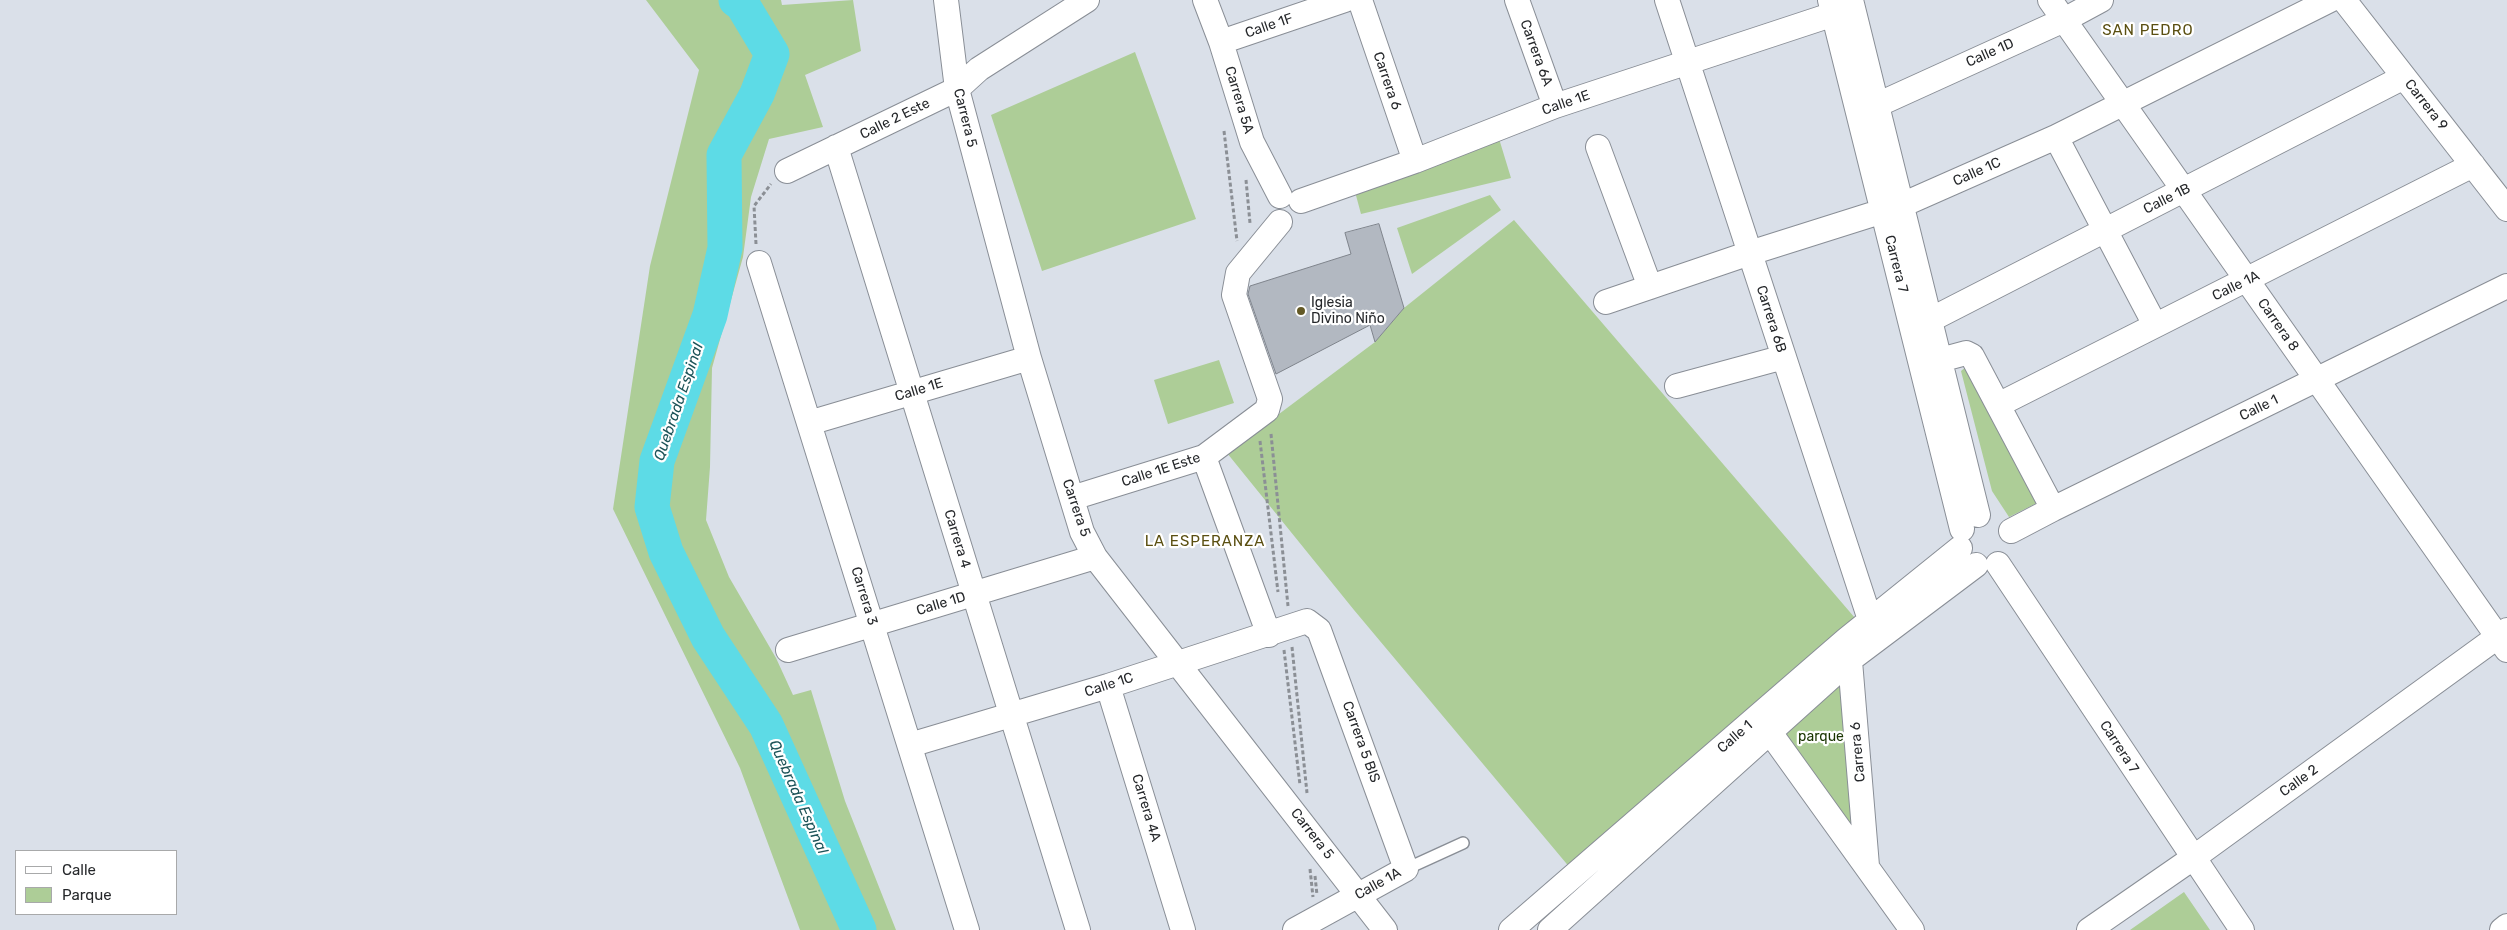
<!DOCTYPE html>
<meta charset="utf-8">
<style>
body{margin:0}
#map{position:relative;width:2507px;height:930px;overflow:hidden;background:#dae0e9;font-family:Rubik,sans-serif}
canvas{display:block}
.legend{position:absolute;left:15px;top:850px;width:162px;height:65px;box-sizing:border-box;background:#fff;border:1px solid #a8a9aa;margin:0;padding:6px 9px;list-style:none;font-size:15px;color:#26282b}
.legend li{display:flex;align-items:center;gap:10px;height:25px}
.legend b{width:25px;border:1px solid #a8a9aa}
</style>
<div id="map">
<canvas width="2507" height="930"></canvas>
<ul class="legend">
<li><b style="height:6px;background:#fff"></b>Calle</li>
<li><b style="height:14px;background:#adcd97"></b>Parque</li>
</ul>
</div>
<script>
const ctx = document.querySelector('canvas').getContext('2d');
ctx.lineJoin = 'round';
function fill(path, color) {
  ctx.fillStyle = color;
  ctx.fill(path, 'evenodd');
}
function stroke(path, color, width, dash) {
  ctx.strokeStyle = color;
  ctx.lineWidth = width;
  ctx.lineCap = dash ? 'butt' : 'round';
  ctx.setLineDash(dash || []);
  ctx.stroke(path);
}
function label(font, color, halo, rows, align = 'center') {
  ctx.font = font + ' Rubik,sans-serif';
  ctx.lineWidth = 4.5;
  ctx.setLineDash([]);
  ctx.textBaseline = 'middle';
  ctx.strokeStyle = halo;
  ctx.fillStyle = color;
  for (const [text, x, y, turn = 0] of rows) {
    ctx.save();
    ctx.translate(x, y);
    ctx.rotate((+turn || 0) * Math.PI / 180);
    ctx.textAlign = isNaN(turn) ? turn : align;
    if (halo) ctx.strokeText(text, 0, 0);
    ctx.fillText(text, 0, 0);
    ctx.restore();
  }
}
fill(new Path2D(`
 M646,0H781L782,5L853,0L861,51L805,75L823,127L769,139L751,197L743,257L712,368L710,467L706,520L729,577L776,658L793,695L811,690L845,801L896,930H800L740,768L613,509L650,266L699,70Z
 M1135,52L1196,219L1042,271L991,115Z
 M1497,132L1511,178L1361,214L1354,188Z
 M1490,195L1501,210L1412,274L1397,228Z
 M1514,220L1855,618L1571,869L1354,610L1227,453L1375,342L1404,308Z
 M1219,360L1234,403L1168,424L1154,380Z
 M1967,366L2037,503L2009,517L1992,491L1961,371Z
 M1851,666L1859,844L1776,729Z
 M2184,892L2210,930H2130Z`), '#adcd97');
stroke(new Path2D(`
 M736,0L742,4L772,54L757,94L724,155L725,248L710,315L657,461L652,507L666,552L708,637L766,725L859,930`), '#5ddbe6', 35);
const building = new Path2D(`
 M1379,224L1404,308L1375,342L1370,325L1276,374L1248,294L1250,286L1351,254L1345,233Z`);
fill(building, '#b2b8c1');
stroke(building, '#7f848c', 1);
const service = new Path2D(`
 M1406,869L1463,843`);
const minor = new Path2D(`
 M946,0L957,89L1029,358L1082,532L1095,557L1385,930
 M1205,0L1221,42L1252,142L1280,196
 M1360,0L1415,161
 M1517,0L1555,106
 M1667,0L1876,638
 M1830,0L1962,529
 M1851,0L1978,515
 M2050,0L2507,650
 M2344,0L2507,209
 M1221,42L1345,0
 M1877,105L2064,20L2101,0
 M2056,137L2155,325
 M836,147L1078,930
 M1598,147L1650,287
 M787,171L957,89L979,69L1087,0
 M1301,201L1415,161L1555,106L1834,14
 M759,263L967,930
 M1606,302L1750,253L1902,205L2056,137L2330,0
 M1930,320L2404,77
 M1940,360L1966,353L1972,356L2053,509
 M1677,386L1784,357
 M1998,405L2473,165
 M809,423L1029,358
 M1204,457L1269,635
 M1072,498L1204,457L1267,410L1270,399L1234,295L1238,273L1280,222
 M2011,531L2053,509L2507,286
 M1998,564L2242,930
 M1849,649L1867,866
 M788,650L1095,557
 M1108,686L1183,930
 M1761,720L1912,930
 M910,745L1108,686L1307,621L1319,630L1406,869L1295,930
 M1511,930L1847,639L1960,548
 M1550,930L1851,659L1976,565
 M2089,930L2193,858L2507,630
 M2502,930L2507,926`);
stroke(service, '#898e96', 14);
stroke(minor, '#898e96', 26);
stroke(new Path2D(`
 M1224,131L1237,241
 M1246,180L1250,223
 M756,244L754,206L771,184
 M1271,434L1288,606
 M1260,441L1278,592
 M1292,647L1307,793
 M1284,650L1300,785
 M1310,869L1313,897
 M1315,876L1317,895`), '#8b8f95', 3, [4, 2.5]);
stroke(service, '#fff', 11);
stroke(minor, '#fff', 24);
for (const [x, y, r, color] of [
 [1301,311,5,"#635926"]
]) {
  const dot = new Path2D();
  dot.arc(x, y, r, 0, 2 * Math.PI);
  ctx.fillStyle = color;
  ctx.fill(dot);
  stroke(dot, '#fff', 2);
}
label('14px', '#26282b', '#fff', [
 ["Calle 1F",1269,26,-19],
 ["Carrera 6A",1536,53,70],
 ["Calle 1D",1990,53,-24],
 ["Carrera 6",1387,81,71],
 ["Carrera 5A",1239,100,73],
 ["Calle 1E",1566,103,-19],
 ["Carrera 9",2426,105,52],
 ["Carrera 5",965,118,76],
 ["Calle 2 Este",895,119,-26],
 ["Calle 1C",1977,172,-24],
 ["Calle 1B",2167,199,-27],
 ["Carrera 7",1896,264,76],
 ["Calle 1A",2236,286,-26],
 ["Carrera 6B",1771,319,72],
 ["Carrera 8",2278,325,55],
 ["Calle 1E",919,390,-17],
 ["Calle 1",2259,408,-26],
 ["Calle 1E Este",1161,470,-18],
 ["Carrera 5",1076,508,71],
 ["Carrera 4",957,539,73],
 ["Carrera 3",864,596,73],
 ["Calle 1D",941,604,-17],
 ["Calle 1C",1109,685,-18],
 ["Calle 1",1735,737,-41],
 ["Carrera 5 BIS",1361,742,70],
 ["Carrera 7",2119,747,57],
 ["Carrera 6",1858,752,-95],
 ["Calle 2",2299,781,-36],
 ["Carrera 4A",1146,808,73],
 ["Carrera 5",1312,834,52],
 ["Calle 1A",1378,884,-29]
]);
label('14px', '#26282b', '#fff', [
 ["Iglesia",1311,303],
 ["Divino Niño",1311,319]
], 'left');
label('14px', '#193400', '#fff', [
 ["parque",1821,737]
]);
ctx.letterSpacing = '1px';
label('15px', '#5a4f11', '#fff', [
 ["SAN PEDRO",2148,31],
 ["LA ESPERANZA",1205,542]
]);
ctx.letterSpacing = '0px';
label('italic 15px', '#1c5358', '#fff', [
 ["Quebrada Espinal",679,402,-71],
 ["Quebrada Espinal",798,797,66]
]);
</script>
